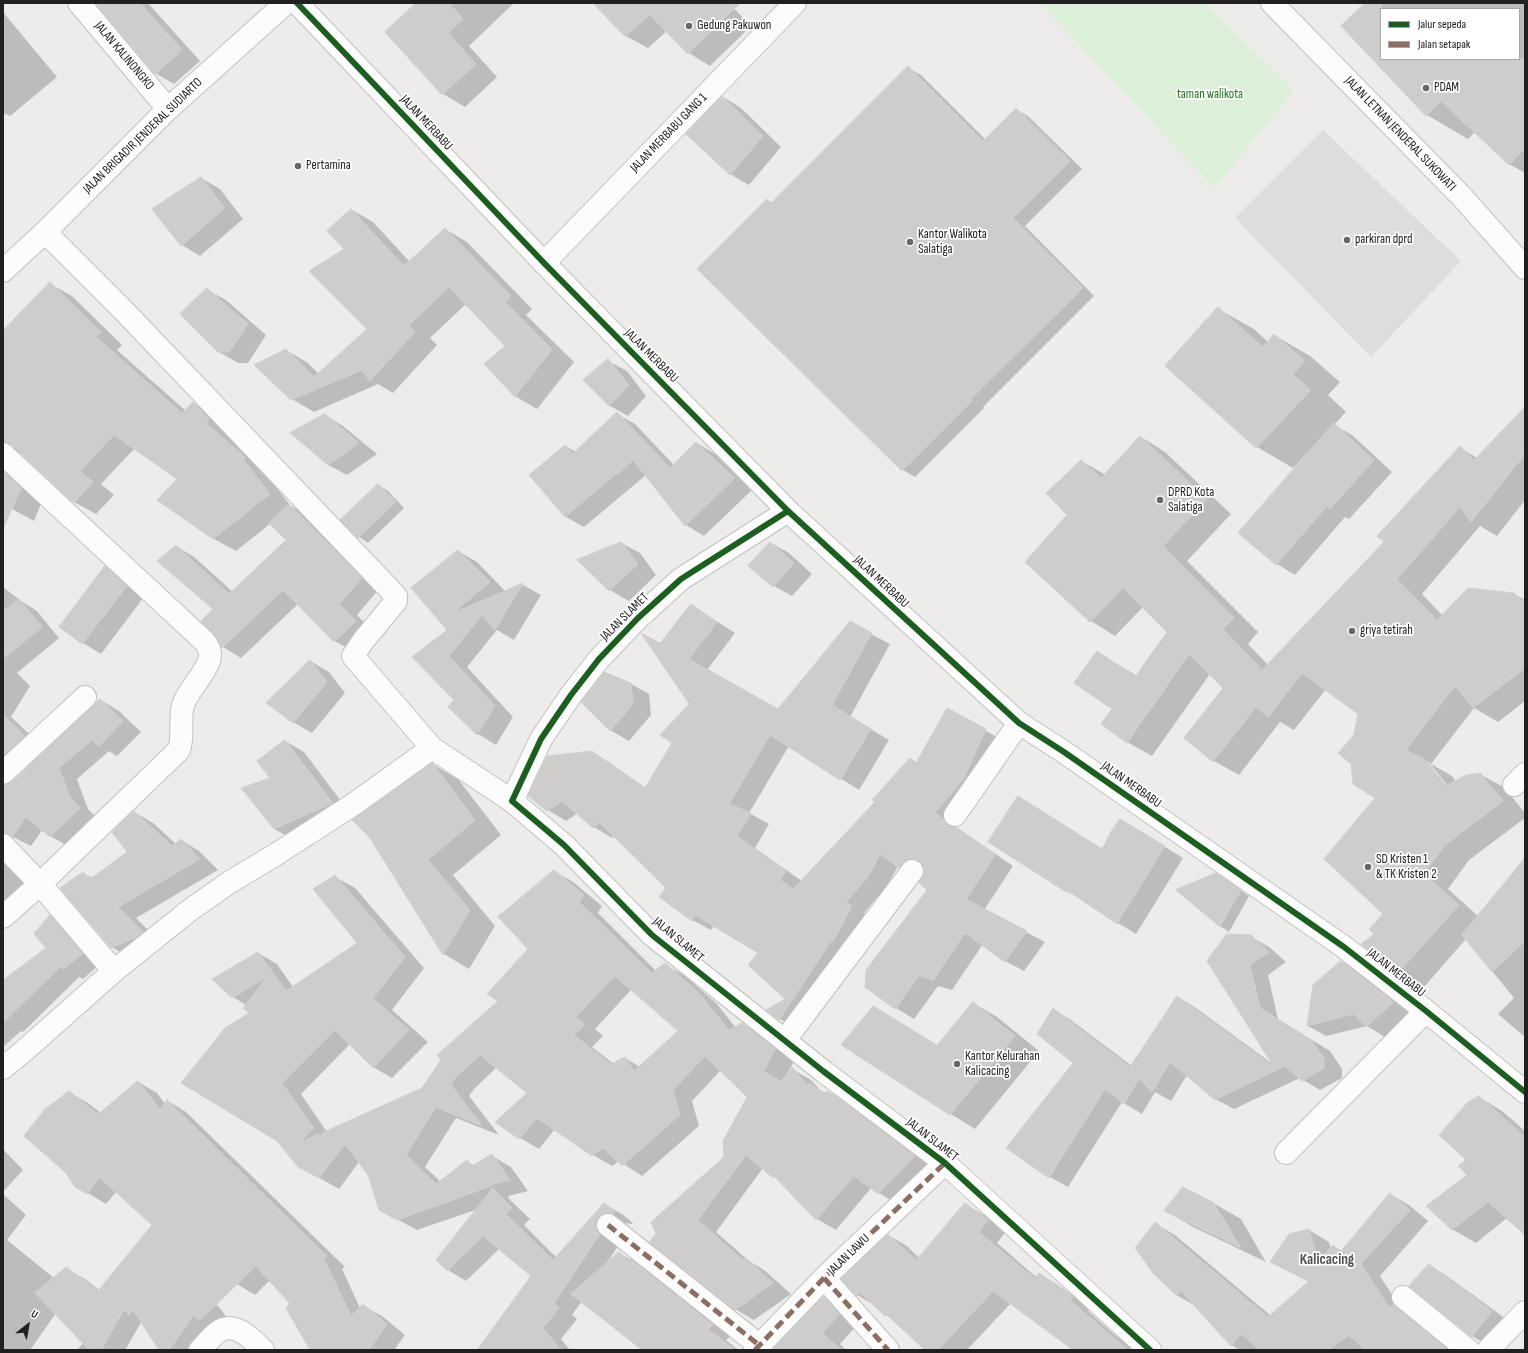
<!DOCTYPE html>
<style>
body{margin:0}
#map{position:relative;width:1528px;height:1353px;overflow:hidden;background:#eeecea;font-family:"Sofia Sans Condensed",sans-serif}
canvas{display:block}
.frame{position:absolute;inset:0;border:4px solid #202020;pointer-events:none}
.legend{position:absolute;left:1380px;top:8px;width:140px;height:52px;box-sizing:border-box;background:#fff;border:1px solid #a6a6a6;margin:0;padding:5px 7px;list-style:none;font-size:12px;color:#202020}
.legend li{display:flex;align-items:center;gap:8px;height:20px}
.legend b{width:20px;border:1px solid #a6a6a6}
.north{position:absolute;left:8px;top:1305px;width:40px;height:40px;-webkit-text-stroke:3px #fff;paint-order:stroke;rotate:31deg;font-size:11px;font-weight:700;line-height:16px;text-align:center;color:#202020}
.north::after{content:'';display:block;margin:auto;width:14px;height:18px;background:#202020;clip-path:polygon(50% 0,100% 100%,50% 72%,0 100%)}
</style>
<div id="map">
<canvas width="1528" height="1353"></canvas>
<div class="frame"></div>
<ul class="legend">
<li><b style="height:5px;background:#1b5e20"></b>Jalur sepeda</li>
<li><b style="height:5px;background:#8d6e63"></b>Jalan setapak</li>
</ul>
<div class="north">U</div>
</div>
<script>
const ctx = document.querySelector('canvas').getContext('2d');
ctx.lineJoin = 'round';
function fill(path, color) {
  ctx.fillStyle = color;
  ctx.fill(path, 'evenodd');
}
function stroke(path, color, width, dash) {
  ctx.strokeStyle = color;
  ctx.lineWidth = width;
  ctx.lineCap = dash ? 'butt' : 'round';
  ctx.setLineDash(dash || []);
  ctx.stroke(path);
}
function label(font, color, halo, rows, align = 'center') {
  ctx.font = font + ' "Sofia Sans Condensed",sans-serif';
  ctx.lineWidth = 3.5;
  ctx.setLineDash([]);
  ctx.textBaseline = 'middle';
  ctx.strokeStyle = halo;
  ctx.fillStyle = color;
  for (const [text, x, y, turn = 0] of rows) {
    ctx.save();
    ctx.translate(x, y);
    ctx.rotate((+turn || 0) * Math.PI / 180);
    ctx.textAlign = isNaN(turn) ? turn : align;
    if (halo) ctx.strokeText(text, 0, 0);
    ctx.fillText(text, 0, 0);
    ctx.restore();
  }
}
fill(new Path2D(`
 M1040,3H1205L1294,91L1214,188Z`), '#dcf0d9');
fill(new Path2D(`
 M1323,130L1461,261L1371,357L1235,218Z`), '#dedddc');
fill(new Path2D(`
 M97,3H148L200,61L174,84L155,73Z
 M418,3H514L469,46L497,77L465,107L443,94Z
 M594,3H729L751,26L710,66L689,53L667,31L648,48L626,36Z
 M1362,3H1525V173L1509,164L1475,132L1468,139L1427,115L1343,26L1365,5ZM1381,9H1519V59H1381Z
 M3,12L57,77L10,116L3,113Z
 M908,68L921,75L986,140L1016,109L1029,117L1082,169L1025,226L1094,296L983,407L984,408L915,477L903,470L767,200L773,203Z
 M723,97L741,108L781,147L749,185L730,174Z
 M201,178L220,189L243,219L200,256L182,245Z
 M352,210L373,222L410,262L445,229L467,242L532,309L526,315L574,362L537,409L515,396L507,346L466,304L430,338L437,345L393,393L378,384L314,412L292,399L286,350L308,363L319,374L369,329L346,249Z
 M50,284L72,296L122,345L117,350L186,411L193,403L215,415L231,432L227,436L266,470L264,472L290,505L308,516L379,589L357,615L374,632L353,651L335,641L298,604L241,658L223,647L215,609L176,546L194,557L233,592L287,540L271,523L236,551L214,539L158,500L178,479L135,448L101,484L114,495L96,514L74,502L22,454L16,458L42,501L34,521L12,509L3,499V442L17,449L3,439V333Z
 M207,290L226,300L266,335L248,363H238L219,352Z
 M1218,309L1254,329L1268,342L1274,335L1310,356L1340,382L1328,395L1346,412L1334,425L1352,435L1392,472L1349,519L1345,517L1295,575L1277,564L1240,533L1308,454L1307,453L1293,468L1257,447Z
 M608,361L627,371L646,396L628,416L610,406L585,380Z
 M1525,408V500L1497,536L1480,526L1422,594L1442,615L1514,594L1525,600V701L1498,722L1474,708L1431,764L1452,776L1456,782L1480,774L1505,788L1525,813V818L1469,860L1448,889L1478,916L1525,859V1037L1498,1014L1514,998L1466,939L1424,987L1399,973L1363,944L1375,934L1384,914L1377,798L1355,735L1359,713L1326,689L1294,730L1280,722L1239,775L1214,761L1185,738L1224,688L1210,674L1152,756L1127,742L1113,709L1097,652L1137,676L1168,632L1143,607L1115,636L1091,621L1027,562L1069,515L1081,461L1106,475L1141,437L1165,452L1231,514L1187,561L1258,632L1248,644L1268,665L1385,542L1460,448L1477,458ZM1427,762H1429L1450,789L1449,791Z
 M617,414L635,424L674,465L697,443L715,454L753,489L704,536L686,525L646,475L584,527L566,517L530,475L565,446L576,452Z
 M325,415L343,426L377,454L347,475L328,465Z
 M378,485L387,490L404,508L368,543L359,537L342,520Z
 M621,543L640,553L656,575L629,601L610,590Z
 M771,543L789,553L812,574L792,596L774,586L750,566Z
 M458,551L477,562L506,592L523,585L541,595L514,640L497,630L467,667L513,717L496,745L478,734L449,707L456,700L414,657L448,630Z
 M105,567L124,578L144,597L101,654L83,643Z
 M3,587L21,601L37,611L59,638L17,673L30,686L11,717L42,746L9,780V785L12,783L101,700L119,711L141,732L117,756L109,751L77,779L88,809L98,819L68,846L50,836L43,829L31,846L5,833L3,809Z
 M691,605L735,633L707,670L778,711L871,634L890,644L850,717L889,740L859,790L789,746L749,813L769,824L755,848L802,881L876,801L911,759L917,763L947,709L1004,741L952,824L1013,866L984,910L1045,942L1024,971L1005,961L983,944L952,990L938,986L914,1019L896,1008L929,889L927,869L918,878L898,866L886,887L864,913L870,917L798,1030L780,1019L768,1010L786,999L759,953L714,925L711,930L692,920L667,888L614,836L612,838L594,827L578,813L566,821L548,810L591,752L610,763L646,788L693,707L660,644Z
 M310,661L329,672L345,693L312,733L293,722Z
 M631,684L649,694L651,715L629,741L610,730Z
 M285,741L304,752L350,813L293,839L274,829L272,778Z
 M432,764L458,779L501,835L453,875L495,926L469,969L444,954L370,838Z
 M134,812L153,823L176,844L181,840L199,851L218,870L136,918L161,943L130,958L112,947L83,873L92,878L128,852Z
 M1139,831L1183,858L1136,934L1118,923L1085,901L1066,891L1102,849Z
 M3,844L29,883L3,907Z
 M554,871L573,882L602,906L598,913L656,971L666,965L685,976L717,1004L736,1028L742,1024L762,1035L794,1061L787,1074H788L792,1069L811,1080L820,1090L858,1111L933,1168L897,1204L871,1188L836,1230L817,1219L780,1181L763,1168L716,1232L749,1261L764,1270L791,1294L754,1320L735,1309L650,1241L725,1158L748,1097L721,1070L692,1101L699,1126L642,1176L619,1161L612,1166L593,1155L555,1129L539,1149L520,1138L496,1122L528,1093L497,1067L474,1089L469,1096L499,1135L456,1118L425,1167L441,1182L467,1162L475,1166L492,1156L511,1167L528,1191L508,1196L509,1198H508L530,1219L524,1225L556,1257L604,1204L622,1214L633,1223L632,1224L623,1223L618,1246L607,1263L619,1253L650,1271L731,1336L726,1340L738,1350H644L582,1301L572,1315L577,1319L561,1339L570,1350H478L532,1276L499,1249L466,1281L448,1270L478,1209L417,1230L380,1210L369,1175L359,1162L339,1189L298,1166L250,1013L246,1005L233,997L258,953L277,964L293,987L358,943L335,877L355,888L424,968L392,1010L428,1042L392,1078L373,1067L350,1044L301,1094L327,1132L422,1089L499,1001L530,949ZM631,990L679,1031L640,1067L625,1058L614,1064L592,1047L603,1036L595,1029Z
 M1225,880L1249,896L1229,932L1220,926Z
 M50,916L68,926L100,964L83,979L79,977L23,1032L21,1031L3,1047V981L47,949Z
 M1250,936L1269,947L1286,962L1268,975L1278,1019L1330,1051L1342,1069V1078L1320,1090L1300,1078L1234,1109L1215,1099L1187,1075L1171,1101L1155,1092L1142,1114L1122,1102L1068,1187L1050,1177L1008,1148L1075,1063L1053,1009L1071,1020L1132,1066L1178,997L1196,1008L1274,1065L1208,961Z
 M1342,962L1360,973L1411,1014L1385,1037L1367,1026L1326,1036L1308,1026Z
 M973,1003L997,1017L1039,1051L975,1129L951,1114L842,1045H937Z
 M138,1082L157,1093L165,1104L168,1101L186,1112L345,1267L342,1269L360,1308L363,1306L382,1316L405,1335L394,1350H311L292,1304L270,1280L255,1295L237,1284L187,1267L229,1320L201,1350H161L142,1321L125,1350H77L84,1342L56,1313L30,1350H3V1194L26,1215L7,1240L54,1278L66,1269L85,1279L100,1291L153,1225L116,1192L106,1204L76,1186L70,1093L88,1103L101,1113Z
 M1479,1097L1502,1111L1525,1131V1234L1507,1218L1476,1243L1452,1229L1469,1176L1467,1160Z
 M3,1149L23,1170L3,1192Z
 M1390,1194L1409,1205L1428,1221L1380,1276L1402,1310L1453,1350H1262L1259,1347L1256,1350H1240L1231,1345L1197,1307L1178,1296L1154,1273L1156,1224L1175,1235L1271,1316L1309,1282L1271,1262L1309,1230L1329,1242L1331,1249L1333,1246L1342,1251Z
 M1213,1203L1241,1219L1266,1262L1193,1227L1166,1211Z
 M965,1204L984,1215L1006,1231L997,1243L1036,1277L1039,1274L1058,1285L1091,1308L1088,1311L1116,1336L1131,1344L1137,1350H1074L1011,1303L967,1350H927L895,1320L885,1315L876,1306L857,1295L888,1235L907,1246L919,1258Z
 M1429,1265L1447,1276L1510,1322L1491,1347L1472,1336Z
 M824,1298L842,1308L857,1325L840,1344L846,1350H774Z`), '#0003');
const building = new Path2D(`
 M95,3H140L182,50L155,74Z
 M416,3H449L463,19L448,33L476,64L442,95L385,32Z
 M593,3H740L688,54L650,15L625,36Z
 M1365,3H1381V59H1525V148L1509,165L1441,101L1426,116L1341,26Z
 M908,66L983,141L1016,108L1070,161L1013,218L1083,288L971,399L972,401L902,471L697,269L767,199L771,203Z
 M722,96L763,136L730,175L686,134Z
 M201,177L225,208L181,246L152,209Z
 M351,209L404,266L445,228L511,296L505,302L552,349L515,397L484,364L505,346L449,287L409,325L415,332L370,381L362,370L291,400L254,365L286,349L314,377L367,329L309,271L344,249L327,231Z
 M50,282L101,332L96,337L182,413L193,402L209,419L206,423L245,457L243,459L270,494L213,539L157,500L177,479L114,435L80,471L93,482L74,503L12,445L3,442V331Z
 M207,288L248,324L229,352H218L180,314Z
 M1218,307L1263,347L1274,334L1305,361L1293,374L1311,390L1256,448L1165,366Z
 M608,359L629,385L609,406L583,380Z
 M1525,407V454L1471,522L1460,507L1397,579L1437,620L1468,588L1514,593L1525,604V668L1473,708L1455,686L1406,750L1427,761L1446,786L1466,775L1480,773L1503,801L1444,846L1424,874L1459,905L1398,973L1361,944L1374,934L1369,929L1383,914L1324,859L1375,798L1353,784L1351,764L1338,753L1354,735L1358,714L1302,673L1268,717L1256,707L1213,762L1184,738L1223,688L1189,654L1127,743L1101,724L1112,709L1074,683L1097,651L1135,677L1167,632L1123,588L1090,622L1025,562L1067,515L1046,493L1081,460L1101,478L1140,436L1207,499L1163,546L1234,618L1223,629L1262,670L1384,542L1377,536L1460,446L1474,460Z
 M617,412L670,468L696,442L735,478L685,526L633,460L618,474L617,473L565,517L529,475L565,445L572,454Z
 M325,414L359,443L328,465L290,433Z
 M1334,423L1374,460L1330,509L1327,506L1276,565L1238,533Z
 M3,471L21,488L3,529Z
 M378,484L396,502L358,538L340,520Z
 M289,504L362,578L339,604L356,621L334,642L283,590L222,648L215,635L201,621L213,609L157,561L176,545L229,594L286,540L269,523Z
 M621,542L638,564L609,591L577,560Z
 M770,542L794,563L773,587L748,566Z
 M458,550L490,582L453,613L523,583L495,630L482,615L449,656L495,706L477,735L448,707L454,700L412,657L447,630L411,588Z
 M105,566L127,586L82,644L59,627Z
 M19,599L42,627L3,659V612Z
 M691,604L717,622L689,659L778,709L850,621L872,633L832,705L871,729L840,780L770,735L729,804L751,813L737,836L786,871L780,880L793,889L875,802L872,800L910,758L916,763L947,708L986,729L964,778L935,813L943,819L948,825L956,827L995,855L966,899L1027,931L1005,962L965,933L933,980L919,976L895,1009L865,987L866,970L927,890L919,883L924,872L923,866L920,861L914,859H907L899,868L880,854L868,877L846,902L852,906L833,942L831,941L779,1020L766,1010L785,999L748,965L758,953L695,915L692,921L659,897L666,888L599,822L593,828L562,801L547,811L528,796L547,756L592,751L645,788L672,743L660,735L689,704L690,705L641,633L660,643Z
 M310,660L327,682L293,723L266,703Z
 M604,672L631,683L633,704L610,731L581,702Z
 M100,699L123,721L99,746L92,740L59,768L70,797L80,808L50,837L26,817L12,837L7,833H3V785L12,782Z
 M3,715L25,736L3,756Z
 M285,740L333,803L274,829L241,788L270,778L257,761Z
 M432,763L475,820L428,860L470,910L443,955L370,838L352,820Z
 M1018,796L1102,849L1112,830L1120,819L1165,846L1117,924L1067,890L1066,892L988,842Z
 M134,811L172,846L181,839L200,859L118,907L143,932L135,938L111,948L60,888L83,872L90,879L127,852L112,832Z
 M1525,858V941L1492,972L1462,935Z
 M554,870L584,895L579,902L652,973L665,963L698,992L729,1030L742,1023L775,1049L764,1071L781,1082L792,1067L807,1085L810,1083L824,1094L827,1091L839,1098L915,1156L878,1194L854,1176L816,1220L774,1176L773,1178L746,1155L698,1220L743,1260L745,1257L773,1283L735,1310L649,1242L656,1234L651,1222L724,1157L723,1141L747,1097L705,1056L673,1090L680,1115L622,1166L603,1148L592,1156L537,1118L519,1139L495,1122L527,1093L480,1055L455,1078L451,1085L482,1126L436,1107L406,1155L436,1184L467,1160L472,1166L492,1154L510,1180L490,1185L491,1186L397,1220L379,1210L368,1175L345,1144L319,1178L298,1167L277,1141L181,1083L225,1028L249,1013L243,1008L267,977L232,998L212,979L258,952L286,991L357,943L313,889L335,875L405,957L373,998L409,1030L373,1068L335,1030L282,1083L314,1128L299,1143L318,1134L320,1137L324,1132L422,1088L441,1060L437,1055L498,1001L487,994L528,949L498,917ZM615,976L678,1031L634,1071L625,1057L611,1064L574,1035L585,1025L576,1017Z
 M1216,873L1241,890L1220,927L1176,890Z
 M50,915L83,953L64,969L61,966L3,1023V980L46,948L34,934Z
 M1227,934L1251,935L1269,952L1250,965L1260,1008L1311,1040L1324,1058V1068L1302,1081L1285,1066L1215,1100L1170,1062L1152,1092L1139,1079L1124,1104L1105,1089L1049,1178L1006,1148L1073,1063L1037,1034L1053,1008L1130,1067L1177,996L1274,1067L1207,961Z
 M1341,961L1390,999L1393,1003L1366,1027L1354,1014L1307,1026L1313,985Z
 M973,1002L1015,1036L950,1115L841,1045L873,1006L937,1045Z
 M138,1081L160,1109L167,1100L327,1256L324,1259L351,1316L363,1304L387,1324L369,1350H310L286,1308L290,1304L256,1266L199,1321L194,1315L169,1350H159L133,1310L129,1315L124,1310L101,1350H89L35,1293L66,1267L98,1291L152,1225L100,1178L87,1194L75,1187L66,1173L24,1136L45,1109L69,1091L98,1114Z
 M1479,1096L1525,1137V1235L1488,1202L1452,1230L1426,1206L1467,1175L1458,1166L1466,1160L1439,1135L1467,1103Z
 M1183,1187L1213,1202L1241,1248L1164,1211Z
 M493,1188L512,1208L506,1214L553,1260L604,1203L615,1211L613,1214L609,1213H604L598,1218L596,1224L597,1230L600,1234L554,1304L559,1308L543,1328L561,1350H477L531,1276L483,1236L447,1271L436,1260Z
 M1390,1193L1410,1210L1361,1264L1389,1308L1393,1304L1448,1350H1365L1349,1335L1328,1350H1260L1241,1334L1231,1346L1181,1291L1177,1296L1153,1273L1135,1248L1155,1222L1268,1317L1309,1281L1270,1262L1289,1234L1309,1229L1318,1260L1333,1245L1340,1252Z
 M965,1203L988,1220L979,1232L1034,1278L1039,1273L1073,1296L1070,1300L1128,1350H1073L993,1291L938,1350H925L886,1314L885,1316L860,1292L857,1296L841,1279L888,1234L916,1260Z
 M619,1252L629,1262L631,1259L713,1325L708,1329L735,1350H642L571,1294Z
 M1429,1264L1492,1311L1472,1337L1409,1286Z
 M824,1296L840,1314L822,1333L842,1350H772Z`);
fill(building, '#cfcdcb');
stroke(building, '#d1cecc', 1);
const minor = new Path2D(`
 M79,3L168,109
 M297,3L544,263L788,511L1019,723L1064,752L1344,947L1426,1011L1525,1092
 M1272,3L1463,198L1525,268
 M45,232L124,311L396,596V601L363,641L353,656L432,748
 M544,263L795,3
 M3,271L45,232L168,109L286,3
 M3,454L205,642C207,645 210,650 210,653C212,667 188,689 183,705C179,720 184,735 179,750L40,884L3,917
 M788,511L681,579L638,618L599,659L571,695L541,739L512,801L564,845L652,935L823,1071L945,1163L1150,1350
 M3,773L85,697
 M1514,785L1525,774
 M955,815L1019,723
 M3,845L40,884L114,971
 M785,1040L912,871
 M3,1068L25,1050L114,971L190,910L230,882L275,855L354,804L432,748L512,801
 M1286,1153L1426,1011
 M608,1225L759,1345
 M824,1278L888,1350
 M1403,1297L1468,1350
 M200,1350C206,1344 211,1337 218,1332C234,1320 252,1339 263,1350
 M755,1350L824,1278L945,1163
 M1488,1350L1525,1312`);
stroke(minor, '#c1c1c0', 24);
stroke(minor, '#fcfcfc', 22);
stroke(new Path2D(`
 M608,1225L759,1345
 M824,1278L888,1350
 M755,1350L824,1278L945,1163`), '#8d6e63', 5, [10, 5]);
stroke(new Path2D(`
 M297,3L544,263L788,511L1019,723L1064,752L1344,947L1426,1011L1525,1092
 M788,511L681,579L638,618L599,659L571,695L541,739L512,801L564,845L652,935L823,1071L945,1163L1150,1350`), '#1b5e20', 6);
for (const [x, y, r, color] of [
 [689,26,4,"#686767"],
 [1426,88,4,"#686767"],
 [298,166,4,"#686767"],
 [1347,240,4,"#686767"],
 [910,242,4,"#686767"],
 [1160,500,4,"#686767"],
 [1352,631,4,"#686767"],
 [1368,867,4,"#686767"],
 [957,1064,4,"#686767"]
]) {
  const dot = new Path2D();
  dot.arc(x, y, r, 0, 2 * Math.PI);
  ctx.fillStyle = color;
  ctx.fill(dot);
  stroke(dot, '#fff', 1.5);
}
label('13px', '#202020', '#fff', [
 ["Gedung Pakuwon",697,26],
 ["PDAM",1434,88],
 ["Pertamina",306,166],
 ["Kantor Walikota",918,235],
 ["Salatiga",918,250],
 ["parkiran dprd",1355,240],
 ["DPRD Kota",1168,493],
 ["Salatiga",1168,508],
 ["griya tetirah",1360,631],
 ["SD Kristen 1",1376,860],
 ["& TK Kristen 2",1376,875],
 ["Kantor Kelurahan",965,1057],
 ["Kalicacing",965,1072]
], 'left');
label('13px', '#202020', '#fff', [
 ["JALAN KALINONGKO",124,56,50],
 ["JALAN MERBABU",426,123,47],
 ["JALAN MERBABU GANG 1",669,133,-46],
 ["JALAN LETNAN JENDERAL SUKOWATI",1400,134,46],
 ["JALAN BRIGADIR JENDERAL SUDIARTO",143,136,-44],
 ["JALAN MERBABU",651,356,45],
 ["JALAN MERBABU",881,582,43],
 ["JALAN SLAMET",625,617,-45],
 ["JALAN MERBABU",1131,785,35],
 ["JALAN SLAMET",678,940,40],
 ["JALAN MERBABU",1396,973,38],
 ["JALAN SLAMET",932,1140,38],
 ["JALAN LAWU",849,1255,-44]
]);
label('13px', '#1d7419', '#fff', [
 ["taman walikota",1210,95]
]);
label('bold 15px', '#535353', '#fff', [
 ["Kalicacing",1327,1260]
]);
</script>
